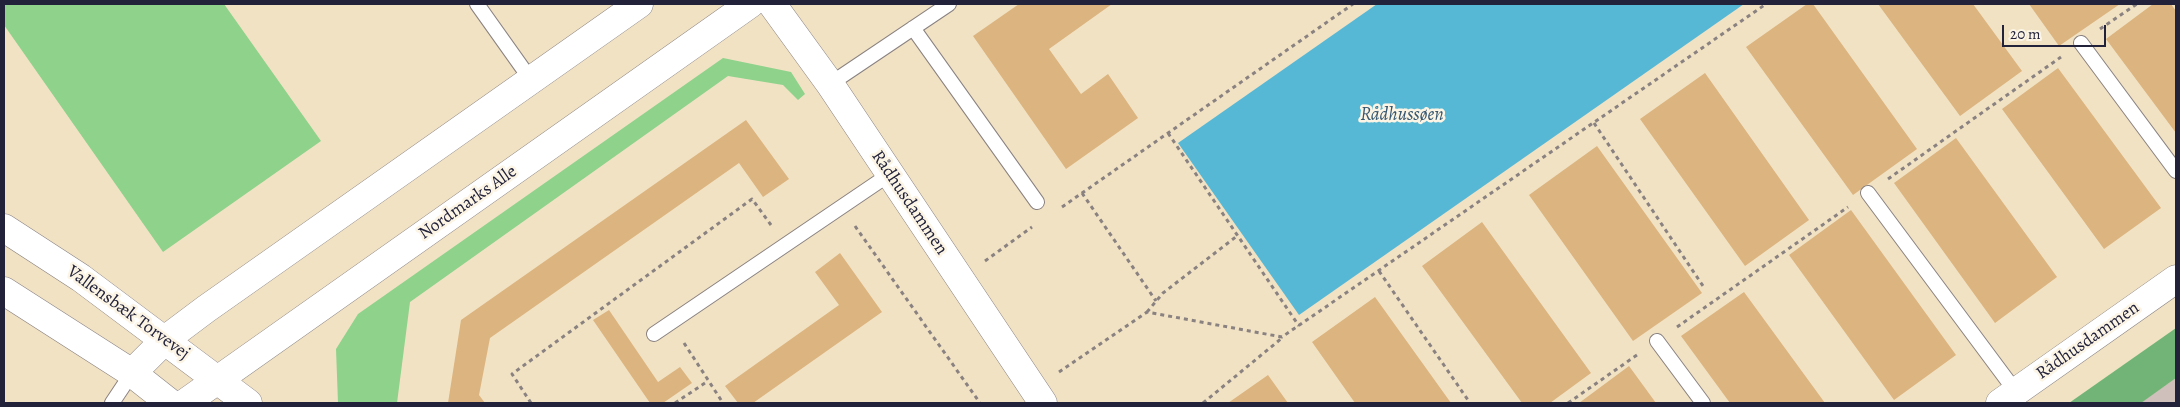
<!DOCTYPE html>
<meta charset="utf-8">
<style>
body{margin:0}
#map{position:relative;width:2180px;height:407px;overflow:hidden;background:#f1e2c4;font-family:Alegreya,serif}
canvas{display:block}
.frame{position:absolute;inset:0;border:5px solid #22223b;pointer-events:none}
.scale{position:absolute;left:2002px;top:25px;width:104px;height:22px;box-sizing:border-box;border:2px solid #22223b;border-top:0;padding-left:6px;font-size:15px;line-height:18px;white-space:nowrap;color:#22223b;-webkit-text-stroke:4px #fcf5e5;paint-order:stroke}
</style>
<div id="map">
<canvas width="2180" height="407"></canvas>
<div class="frame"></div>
<div class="scale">20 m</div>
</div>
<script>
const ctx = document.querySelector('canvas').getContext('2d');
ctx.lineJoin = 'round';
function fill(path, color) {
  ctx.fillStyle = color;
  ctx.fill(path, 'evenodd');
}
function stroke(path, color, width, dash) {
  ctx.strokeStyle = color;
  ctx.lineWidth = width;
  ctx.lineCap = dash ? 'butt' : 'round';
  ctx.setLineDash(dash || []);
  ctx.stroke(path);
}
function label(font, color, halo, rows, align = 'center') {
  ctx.font = font + ' Alegreya,serif';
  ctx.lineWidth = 5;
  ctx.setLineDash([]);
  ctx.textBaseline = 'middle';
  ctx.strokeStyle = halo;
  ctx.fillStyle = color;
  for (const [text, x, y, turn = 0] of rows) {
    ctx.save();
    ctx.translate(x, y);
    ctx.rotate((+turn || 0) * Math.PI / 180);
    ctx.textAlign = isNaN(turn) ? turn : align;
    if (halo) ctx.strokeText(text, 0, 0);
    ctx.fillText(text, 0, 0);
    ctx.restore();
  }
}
fill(new Path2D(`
 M2176,378V403H2140Z`), '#cfc0bb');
fill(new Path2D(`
 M4,4H224L321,141L163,252L4,25Z
 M723,58L791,72L805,94L798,100L783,85L728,76L410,302L397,403H338L336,349L358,314Z`), '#8ed28b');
fill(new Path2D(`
 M2176,328V378L2141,403H2069Z`), '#72b477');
fill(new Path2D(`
 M1377,4H1744L1299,315L1178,143Z`), '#57b8d6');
fill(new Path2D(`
 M1019,4H1112L1049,49L1081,94L1108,74L1138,118L1066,169L973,36Z
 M1807,4H1813L1917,149L1853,195L1746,47Z
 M1878,4H1973L2022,71L1960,116Z
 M2029,4H2120L2059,46Z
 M2153,4H2171L2176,11V133L2106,39Z
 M2058,68L2161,208L2104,249L2002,109Z
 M1705,73L1809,220L1745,266L1640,119Z
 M746,120L789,179L763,197L739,163L490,338L479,395L485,403H448L461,320Z
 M1956,138L2057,277L1995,323L1894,183Z
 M1597,146L1702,293L1633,341L1529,195Z
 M1851,210L1956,355L1894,400L1789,255Z
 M1482,222L1591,373L1550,403H1522L1422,266Z
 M840,253L882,312L753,403H738L725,386L839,305L815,272Z
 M1744,292L1825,403H1730L1681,336Z
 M1375,297L1451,403H1355L1312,342Z
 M609,310L658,382L680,367L692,383L663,403H650L593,320Z
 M1629,366L1656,403H1579Z
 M1268,375L1288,403H1228Z`), '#dcb47f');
const service = new Path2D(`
 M477,4L531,80
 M913,28L1037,202
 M2081,43L2176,171
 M830,84L949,4
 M1868,193L2016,392
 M654,334L890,174
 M1657,341L1703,403
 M112,403L132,373`);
const minor = new Path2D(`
 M772,4L830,84L1043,403
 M2000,403L2176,279`);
const tertiary = new Path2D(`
 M4,228L81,278L248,403
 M4,291L132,373L170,403
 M132,373L166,339L206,309L639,4
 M185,403L750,4`);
stroke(service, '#8a8280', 16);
stroke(minor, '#8a8280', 29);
stroke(tertiary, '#8a8280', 29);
stroke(new Path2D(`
 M2100,29L2137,4
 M1594,123L1703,286
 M1168,133L1299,326
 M1888,179L2061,57
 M1082,193L1156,301
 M1062,207L1353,4
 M855,226L980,403
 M985,261L1032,227
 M1379,271L1470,403
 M1147,312L1163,293L1237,236
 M1677,327L1848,207
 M684,343L723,403
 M1059,372L1147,312L1282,337L1766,4
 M531,403L512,374L752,199L771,225
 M675,403L708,381
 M1203,403L1282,338
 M1568,403L1637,355`), '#8a8280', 3, [4, 4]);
stroke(service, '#fff', 14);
stroke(minor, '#fff', 28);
stroke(tertiary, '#fff', 28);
label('18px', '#22223b', '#fcf5e5', [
 ["Nordmarks Alle",468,203,-35],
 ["Rådhusdammen",909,203,56],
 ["Vallensbæk Torvevej",128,313,36],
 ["Rådhusdammen",2088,341,-35]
]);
label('italic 19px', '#355671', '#fcf5e5', [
 ["Rådhussøen",1402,115]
]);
</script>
